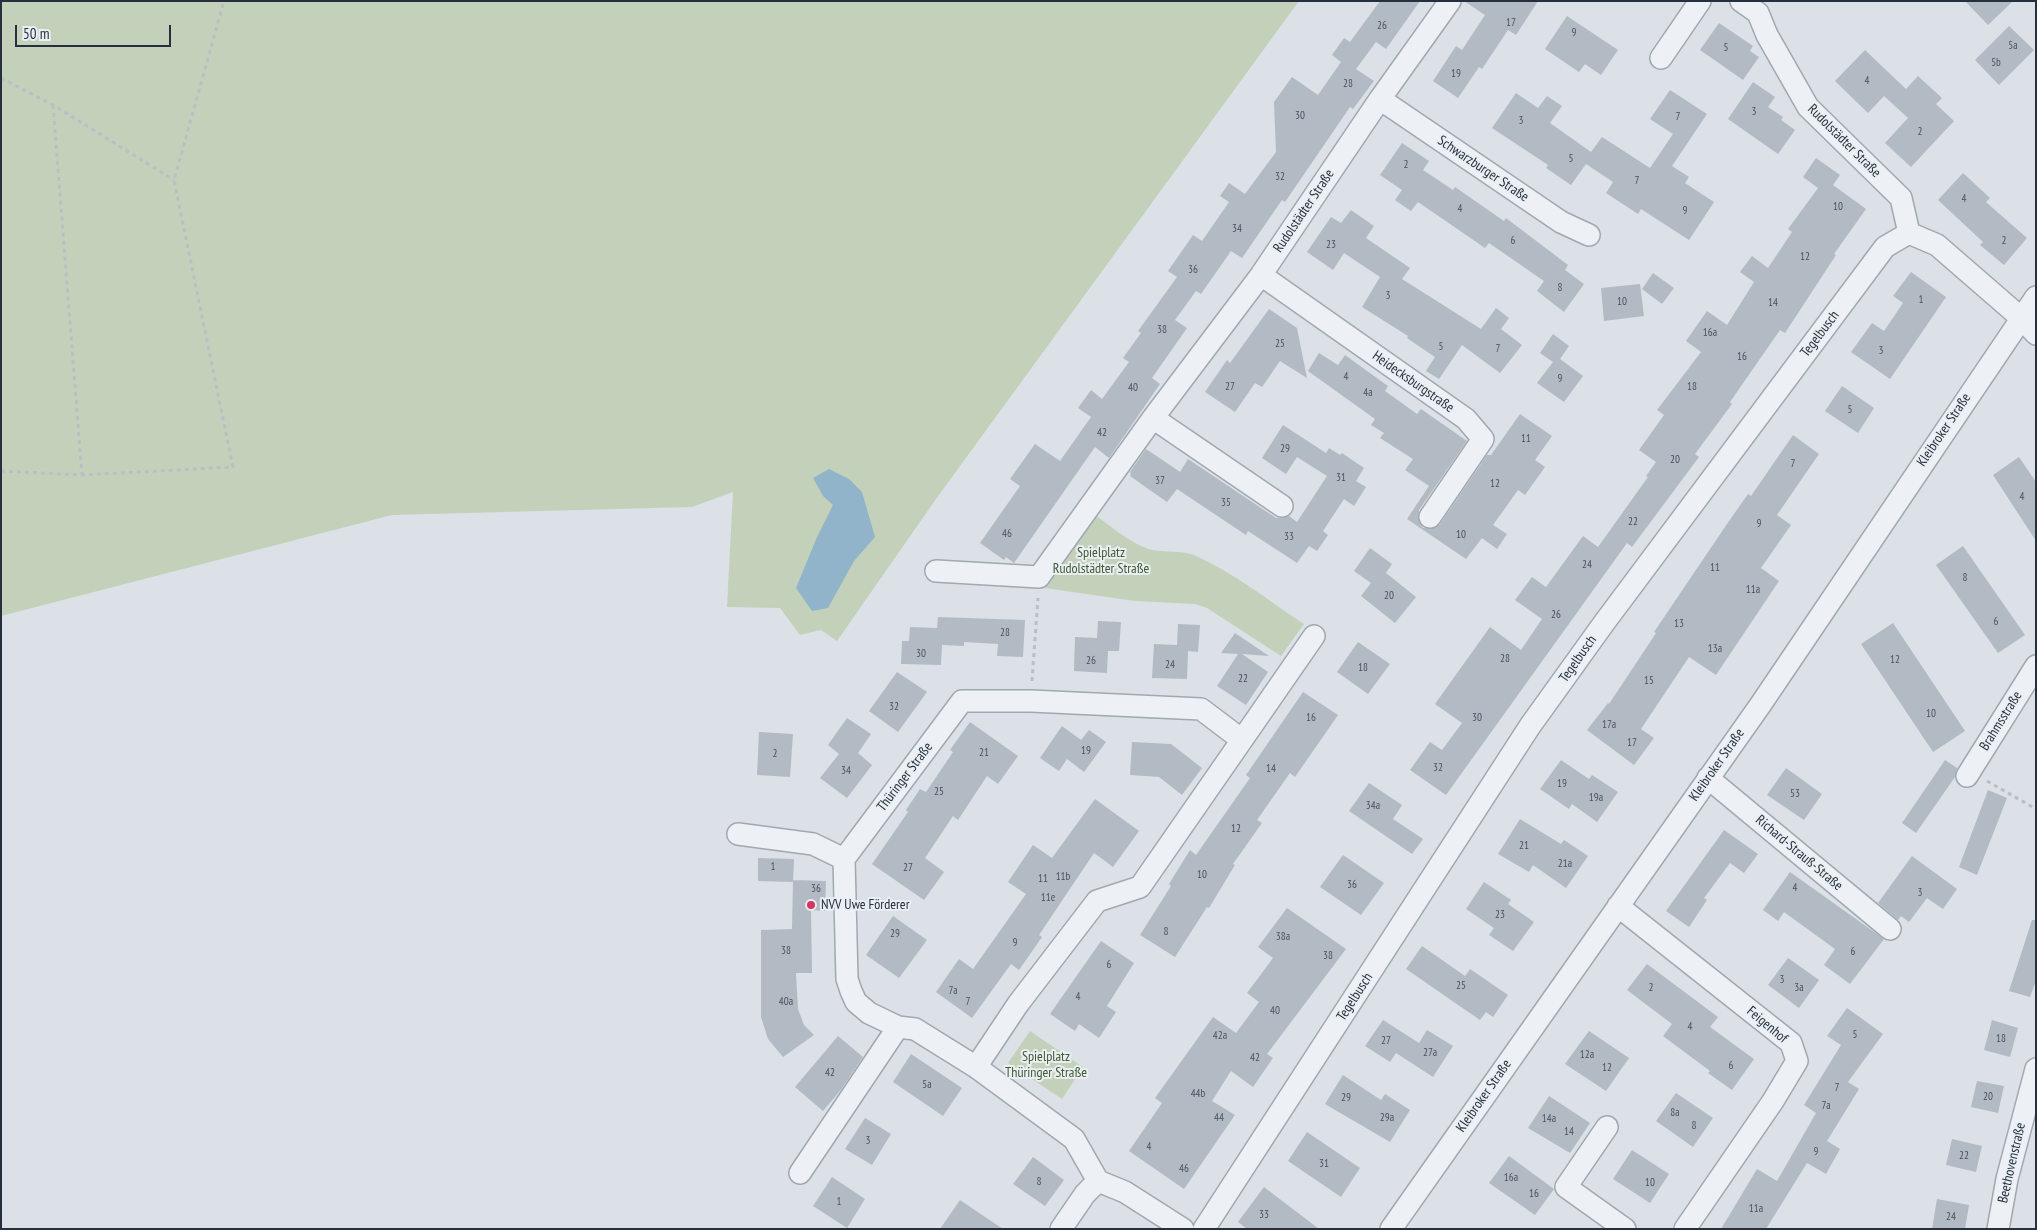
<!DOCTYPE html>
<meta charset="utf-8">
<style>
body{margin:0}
#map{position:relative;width:2037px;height:1230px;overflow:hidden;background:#dbe1e6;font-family:"PT Sans Narrow",sans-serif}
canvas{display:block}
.frame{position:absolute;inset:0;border:2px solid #24303d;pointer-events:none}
.scale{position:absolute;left:15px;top:25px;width:156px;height:22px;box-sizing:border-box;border:2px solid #24303d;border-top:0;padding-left:6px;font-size:15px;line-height:18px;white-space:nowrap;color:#24303d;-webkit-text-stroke:4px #eaeff4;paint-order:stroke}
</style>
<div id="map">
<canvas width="2037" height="1230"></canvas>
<div class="frame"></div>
<div class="scale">50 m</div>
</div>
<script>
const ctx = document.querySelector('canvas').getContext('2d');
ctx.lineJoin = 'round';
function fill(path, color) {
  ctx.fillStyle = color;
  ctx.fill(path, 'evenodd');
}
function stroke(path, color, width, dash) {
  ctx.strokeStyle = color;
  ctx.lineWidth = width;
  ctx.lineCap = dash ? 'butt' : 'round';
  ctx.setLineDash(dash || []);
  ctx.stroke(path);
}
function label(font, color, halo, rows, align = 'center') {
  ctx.font = font + ' "PT Sans Narrow",sans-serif';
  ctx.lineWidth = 4;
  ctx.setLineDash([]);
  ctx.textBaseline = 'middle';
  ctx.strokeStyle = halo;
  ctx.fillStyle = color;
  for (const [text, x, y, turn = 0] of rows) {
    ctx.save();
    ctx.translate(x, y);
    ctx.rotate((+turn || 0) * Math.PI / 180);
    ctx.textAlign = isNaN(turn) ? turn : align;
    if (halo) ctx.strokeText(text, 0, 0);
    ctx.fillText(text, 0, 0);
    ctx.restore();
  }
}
fill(new Path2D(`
 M1,1H1299L936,499L837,641L821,630L800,635L780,608L727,607L733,492L692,507L392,515L1,616Z
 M1091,512C1110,525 1131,545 1153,550C1167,553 1180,550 1194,555C1233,572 1269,601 1304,624L1281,656L1207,608L1195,604L1135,601L1045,588L1046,580Z
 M1030,1031L1083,1067L1062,1099L1008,1063Z`), '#c3d1bb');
fill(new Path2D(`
 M829,469L849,479L862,492L875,537L854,561L828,608L812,611L796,588L817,537L833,505L823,496L813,478Z`), '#92b4ca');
fill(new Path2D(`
 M1380,1H1420L1386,49L1376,42L1356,69L1374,81L1353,109L1350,107L1285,202L1282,200L1242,258L1231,251L1201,294L1196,291L1175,320L1187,328L1152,378L1160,384L1109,458L1095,447L1014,563L1006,557L1004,560L980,543L1020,486L1010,479L1035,444L1060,461L1091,417L1078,408L1091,390L1102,399L1129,362L1123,358L1141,333L1138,331L1177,277L1168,271L1193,235L1202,241L1229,202L1220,196L1229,183L1245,194L1276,152L1274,102L1292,77L1318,95L1341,62L1332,55L1344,38L1350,42Z
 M1464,1H1538L1516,35L1508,30L1482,69L1479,67L1458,98L1433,81L1456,46L1462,50L1485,15Z
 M1965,1H2013L1988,25Z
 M1567,16L1618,50L1601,75L1585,64L1579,72L1545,49Z
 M1719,23L1753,46L1750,51L1759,57L1743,80L1700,50Z
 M2009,26L2034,50L1999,85L1975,60Z
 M1865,50L1906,89L1918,76L1942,98L1936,104L1954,121L1911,167L1885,143L1908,118L1884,96L1868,113L1835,81Z
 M1753,82L1775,97L1768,107L1783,117L1781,120L1795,130L1778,154L1728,119Z
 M1670,90L1707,114L1672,166L1689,177L1685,183L1714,202L1689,240L1641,209L1638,214L1606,193L1613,182L1586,164L1571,185L1546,168L1548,165L1492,128L1516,93L1538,108L1547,96L1562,106L1550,123L1591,152L1602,137L1650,168L1673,134L1650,119Z
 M1402,143L1429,161L1423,170L1453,190L1455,187L1504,221L1506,218L1568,265L1565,270L1584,284L1564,312L1537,291L1544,281L1489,243L1485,248L1418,202L1411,211L1395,200L1402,190L1380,175Z
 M1816,158L1840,175L1833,185L1866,209L1834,254L1836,255L1785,333L1780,330L1730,402L1732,404L1695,454L1699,457L1632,547L1627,543L1446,795L1410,770L1430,742L1442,750L1462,723L1435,704L1490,627L1521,650L1542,619L1515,600L1532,577L1546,587L1583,536L1598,547L1648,477L1646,476L1656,462L1639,450L1664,415L1657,410L1701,352L1686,341L1707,311L1727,325L1754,282L1740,272L1752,256L1768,268L1792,232L1788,229L1818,188L1803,177Z
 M1963,173L1990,198L1986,202L2027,238L2004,265L1980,245L1983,242L1938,200Z
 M1351,210L1374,226L1366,238L1410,268L1402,279L1481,329L1496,308L1509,318L1501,329L1522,345L1500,373L1462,345L1439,379L1426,371L1435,357L1407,338L1408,336L1362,307L1380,277L1344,253L1333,270L1307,252L1331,217L1341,223Z
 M1911,272L1946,297L1890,379L1851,352L1872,323L1884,331L1903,303L1893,296Z
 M1653,273L1674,288L1662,304L1642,289Z
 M1640,284L1644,316L1604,321L1601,288Z
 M1269,309L1297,328L1307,378L1280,361L1262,387L1255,383L1235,412L1205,392L1227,360L1230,363Z
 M1553,334L1569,346L1560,359L1583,376L1564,402L1537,383L1553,362L1540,353Z
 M1319,353L1338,365L1345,355L1388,386L1385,391L1417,414L1421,409L1467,441L1419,510V522L1423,528H1435L1440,524L1487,455H1491L1520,414L1552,436L1535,460L1545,467L1525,495L1518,490L1493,525L1507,534L1497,549L1482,538L1466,559L1407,519L1429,486L1405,470L1413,459L1380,438L1384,433L1371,425L1375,419L1308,371Z
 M1842,386L1874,408L1858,433L1825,411Z
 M1283,425L1326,453L1329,448L1340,455L1342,453L1364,468L1356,481L1366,487L1354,506L1344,499L1323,531L1328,535L1317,551L1309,546L1297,563L1248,531L1246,535L1177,489L1167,502L1130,476L1131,474L1130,472L1146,449L1180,472L1188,459L1276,518L1289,516L1297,522L1327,476L1297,457L1286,474L1262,458Z
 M1793,435L1819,454L1777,515L1791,525L1761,568L1779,581L1716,675L1689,657L1641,729L1654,738L1634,765L1587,730L1608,703L1609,704L1656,633L1654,632L1727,524L1748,494L1751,496Z
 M2019,457L2036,482V541L1993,475Z
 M1963,546L2025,635L1998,653L1936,565Z
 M1370,548L1392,564L1386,573L1416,597L1395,623L1361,596L1371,583L1354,571Z
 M938,617L1025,620L1023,657L997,656L998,644L964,642V646L942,645L941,665L901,664L902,641H909L910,627L937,628Z
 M1098,621L1121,622L1119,651H1108L1107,673L1074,671L1075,637L1097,638Z
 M1893,623L1965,731L1933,752L1861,644Z
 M1178,624L1200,625L1198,652L1188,651L1187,679L1152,678L1154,644L1177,645Z
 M1235,633L1269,656L1242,654L1268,672L1246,705L1217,686L1238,654L1221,653Z
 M1358,642L1390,664L1368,694L1337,672Z
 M897,672L927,692L898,732L869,711Z
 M1303,692L1338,715L1295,777L1290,773L1257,820L1262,823L1233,864L1235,865L1209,908L1207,907L1175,957L1140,935L1171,886L1169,884L1190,850L1196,855L1250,778L1246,775Z
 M847,718L871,734L858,753L872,765L847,798L820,778L839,754L828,745Z
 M970,722L1018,756L998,784L987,776L958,820L953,816L925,858L944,872L924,900L872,864L908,812L906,810L920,789L926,792L953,752L950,750Z
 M1062,726L1081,740L1089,730L1106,742L1084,772L1067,759L1059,771L1040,758Z
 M759,732L793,734L790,777L757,775Z
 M1132,742L1171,744L1202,768L1182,795L1159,777L1130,775Z
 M1561,760L1589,779L1592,775L1618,792L1597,822L1572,804L1569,809L1540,789Z
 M1945,760L1957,768L1955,777L1916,833L1902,823Z
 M1786,768L1822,794L1804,820L1767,795Z
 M1369,783L1402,805L1393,819L1423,839L1412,854L1349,811Z
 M1988,790L2007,798L1977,875L1959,867Z
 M1095,799L1139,831L1113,867L1094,853L1039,935L1042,937L1019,970L1011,964L972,1018L936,992L959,959L973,969L1026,894L1008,882L1033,845L1052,858Z
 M1520,819L1561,844L1564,840L1588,856L1566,888L1533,865L1529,872L1498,854Z
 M1724,830L1758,854L1744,873L1730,863L1704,898L1707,900L1689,927L1666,911Z
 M1343,855L1384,883L1361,915L1320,887Z
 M1912,856L1957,889L1943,909L1927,898L1909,922L1901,916L1898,920L1878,903Z
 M758,858L794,859L793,882L758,881Z
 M1790,872L1884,939L1850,984L1824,965L1835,949L1784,912L1778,921L1763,910Z
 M793,880L826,881L825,911L811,910L812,973H796L798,1009L804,1025L814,1035L783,1057L768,1039L761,1017V930L792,929Z
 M1484,882L1511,900L1508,904L1534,922L1513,951L1489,935L1494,928L1466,909Z
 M1287,908L1346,949L1267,1054L1273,1058L1253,1087L1231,1071L1212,1101L1235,1115L1184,1189L1129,1151L1162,1103L1155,1098L1213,1017L1236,1033L1259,1002L1247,993L1273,958L1258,947Z
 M893,916L927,940L899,978L866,955Z
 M2032,920H2036V981L2030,997L2009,991Z
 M1101,941L1134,963L1107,1006L1116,1012L1099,1038L1079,1024L1075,1031L1050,1014Z
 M1422,946L1465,976L1470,969L1508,995L1493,1017L1486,1012L1480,1020L1406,969Z
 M1788,958L1819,980L1799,1008L1768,985Z
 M1647,964L1718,1017L1710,1027L1754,1059L1732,1090L1708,1073L1710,1071L1663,1036L1672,1024L1627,990Z
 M1847,1008L1883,1034L1848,1082L1859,1089L1827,1141L1840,1149L1826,1174L1807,1163L1766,1229H1721L1757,1169L1777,1181L1816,1113L1804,1105L1841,1045L1827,1036Z
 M1383,1020L1419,1043L1427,1030L1453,1046L1433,1077L1396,1053L1390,1062L1365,1046Z
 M1992,1020L2018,1028L2010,1057L1984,1050Z
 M1589,1031L1629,1058L1606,1091L1565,1064Z
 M838,1036L863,1057L840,1091L823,1111L795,1087Z
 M911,1054L962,1088L943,1116L893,1082Z
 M1343,1075L1381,1100L1385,1094L1410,1110L1390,1142L1325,1104Z
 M1977,1081L2004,1086L1998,1113L1971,1107Z
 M1676,1093L1713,1118L1693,1147L1656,1121Z
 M1549,1096L1590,1123L1570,1153L1528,1128Z
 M865,1118L891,1134L872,1165L845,1149Z
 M1307,1132L1360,1168L1341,1197L1288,1161Z
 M1952,1139L1982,1146L1976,1172L1946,1165Z
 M1632,1150L1669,1174L1650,1203L1613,1179Z
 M1509,1156L1554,1189L1535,1215L1489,1183Z
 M1033,1157L1064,1180L1045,1206L1013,1184Z
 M832,1177L865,1199L847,1228L813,1206Z
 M1264,1187L1319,1229H1247L1238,1222Z
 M1937,1199L1969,1205L1965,1229H1932Z
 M960,1200L1003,1229H940Z`), '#b2bac3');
const minor = new Path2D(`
 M1741,1L1758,13L1767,35L1808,107L1901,198L1909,233
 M1661,58L1700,1
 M1380,99L1561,222L1589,235
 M1261,275L1466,419L1483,439L1430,517
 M1153,418L1282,506
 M936,571L1039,577L1153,418L1261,275L1380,99L1450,1
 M1242,740L1314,636
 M1967,776L2036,666
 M1708,778L1890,929
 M738,834L813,844L844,859
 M1618,906L1791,1043L1797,1061L1773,1101L1685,1229
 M976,1067L1018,1004L1097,901L1140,887L1242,740L1201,709L1031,701H962L844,859L847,979L851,991L856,1002L869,1013L898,1027L915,1029L976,1067L1074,1139L1098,1181
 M1607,1127L1566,1187L1625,1229
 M800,1173L898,1027
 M1098,1181L1125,1192L1183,1229
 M1061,1229L1085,1194L1098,1181
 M1204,1229L1530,726L1604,623L1885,247L1909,233L1937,245L2020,317L2036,334
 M1391,1229L1761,704L2036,297
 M1998,1229L2007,1179L2036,1069`);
stroke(minor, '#a0a8b0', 24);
stroke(new Path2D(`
 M1,78L53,105L174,180
 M53,105L82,475
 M1,471L82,475L233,467L174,180L224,1
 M1032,681L1038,598
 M1987,781L2036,809`), '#b9bfc5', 3, [4, 4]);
stroke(minor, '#edf1f5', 21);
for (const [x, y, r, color] of [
 [811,905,5,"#d63561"]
]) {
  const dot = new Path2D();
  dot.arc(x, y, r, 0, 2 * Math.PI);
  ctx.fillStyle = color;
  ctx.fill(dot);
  stroke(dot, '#eaeff4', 2);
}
label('11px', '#48525e', null, [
 ["17",1511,23],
 ["26",1382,26],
 ["9",1574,33],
 ["5a",2013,46],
 ["5",1726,48],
 ["5b",1996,63],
 ["19",1456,74],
 ["4",1867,81],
 ["28",1348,84],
 ["3",1754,112],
 ["30",1300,116],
 ["7",1678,117],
 ["3",1521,121],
 ["2",1920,132],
 ["5",1571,159],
 ["2",1406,165],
 ["32",1280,177],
 ["7",1637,181],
 ["4",1964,199],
 ["10",1838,207],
 ["4",1460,209],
 ["9",1685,211],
 ["34",1237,229],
 ["6",1513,241],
 ["2",2004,241],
 ["23",1331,245],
 ["12",1805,257],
 ["36",1193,270],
 ["8",1560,288],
 ["3",1388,296],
 ["1",1921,300],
 ["10",1622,302],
 ["14",1773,303],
 ["38",1162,330],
 ["16a",1710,333],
 ["25",1280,344],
 ["5",1441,347],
 ["7",1498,349],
 ["3",1881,351],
 ["16",1742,357],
 ["4",1346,377],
 ["9",1560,379],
 ["27",1230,387],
 ["18",1692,387],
 ["40",1133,388],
 ["4a",1368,393],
 ["5",1850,410],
 ["42",1102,433],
 ["11",1526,439],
 ["29",1285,449],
 ["20",1675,460],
 ["7",1793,464],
 ["31",1341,478],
 ["37",1160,481],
 ["12",1495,484],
 ["4",2022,497],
 ["35",1226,503],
 ["22",1633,522],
 ["9",1759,524],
 ["46",1007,534],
 ["10",1461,535],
 ["33",1289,537],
 ["24",1587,565],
 ["11",1715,568],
 ["8",1965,578],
 ["11a",1753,590],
 ["20",1389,596],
 ["26",1556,615],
 ["6",1996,622],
 ["13",1679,624],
 ["28",1005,633],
 ["13a",1715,649],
 ["30",921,654],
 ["28",1505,659],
 ["12",1895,660],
 ["26",1091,661],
 ["24",1170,665],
 ["18",1363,668],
 ["22",1243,679],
 ["15",1649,681],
 ["32",894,707],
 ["10",1931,714],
 ["16",1311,718],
 ["30",1477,718],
 ["17a",1609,725],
 ["17",1632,743],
 ["19",1086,751],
 ["21",984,753],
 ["2",775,754],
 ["32",1438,768],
 ["14",1271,769],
 ["34",846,771],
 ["19",1562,784],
 ["25",939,792],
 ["53",1795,794],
 ["19a",1596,798],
 ["34a",1373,806],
 ["12",1236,829],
 ["21",1524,846],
 ["21a",1565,864],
 ["1",773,867],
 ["27",908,868],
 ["10",1202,875],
 ["11b",1063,877],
 ["11",1043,879],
 ["36",1352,885],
 ["4",1795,888],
 ["36",816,889],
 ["3",1920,893],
 ["11e",1048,898],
 ["23",1500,915],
 ["8",1166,932],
 ["29",895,934],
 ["38a",1283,937],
 ["9",1015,943],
 ["38",786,951],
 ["6",1853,952],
 ["38",1328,956],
 ["6",1109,965],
 ["3",1782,980],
 ["25",1461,986],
 ["2",1651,988],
 ["3a",1799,988],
 ["7a",953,991],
 ["4",1078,997],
 ["40a",786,1002],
 ["7",968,1002],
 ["40",1275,1011],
 ["4",1690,1027],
 ["5",1855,1035],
 ["42a",1220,1036],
 ["18",2001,1039],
 ["27",1386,1041],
 ["27a",1430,1053],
 ["12a",1587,1055],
 ["42",1255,1058],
 ["6",1731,1066],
 ["12",1607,1068],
 ["42",830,1073],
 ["5a",927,1085],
 ["7",1837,1088],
 ["44b",1198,1094],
 ["20",1988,1097],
 ["29",1346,1098],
 ["7a",1826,1106],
 ["8a",1675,1113],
 ["44",1219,1118],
 ["29a",1387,1118],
 ["14a",1549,1119],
 ["8",1694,1126],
 ["14",1569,1132],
 ["3",868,1141],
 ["4",1149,1147],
 ["9",1816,1152],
 ["22",1964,1156],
 ["31",1324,1164],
 ["46",1184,1169],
 ["16a",1511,1178],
 ["8",1039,1182],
 ["10",1650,1183],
 ["16",1534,1194],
 ["1",839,1202],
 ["11a",1756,1209],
 ["33",1264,1215],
 ["24",1951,1217]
]);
label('14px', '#24303d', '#eaeff4', [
 ["Rudolstädter Straße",1844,141,45],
 ["Schwarzburger Straße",1483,169,34],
 ["Rudolstädter Straße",1304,211,-56],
 ["Tegelbusch",1820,334,-53],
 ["Heidecksburgstraße",1413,382,35],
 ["Kleibroker Straße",1944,430,-56],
 ["Tegelbusch",1578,659,-55],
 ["Brahmsstraße",2001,721,-58],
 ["Kleibroker Straße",1717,765,-55],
 ["Thüringer Straße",905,777,-53],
 ["Richard-Strauß-Straße",1799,853,40],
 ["Tegelbusch",1355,997,-57],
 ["Feigenhof",1767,1025,40],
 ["Kleibroker Straße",1484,1096,-55],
 ["Beethovenstraße",2012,1163,-77]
]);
label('14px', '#3d5a30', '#eaeff4', [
 ["Spielplatz",1101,553],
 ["Rudolstädter Straße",1101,569],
 ["Spielplatz",1046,1057],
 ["Thüringer Straße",1046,1073]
]);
label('14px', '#24303d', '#eaeff4', [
 ["NVV Uwe Förderer",821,905]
], 'left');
</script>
